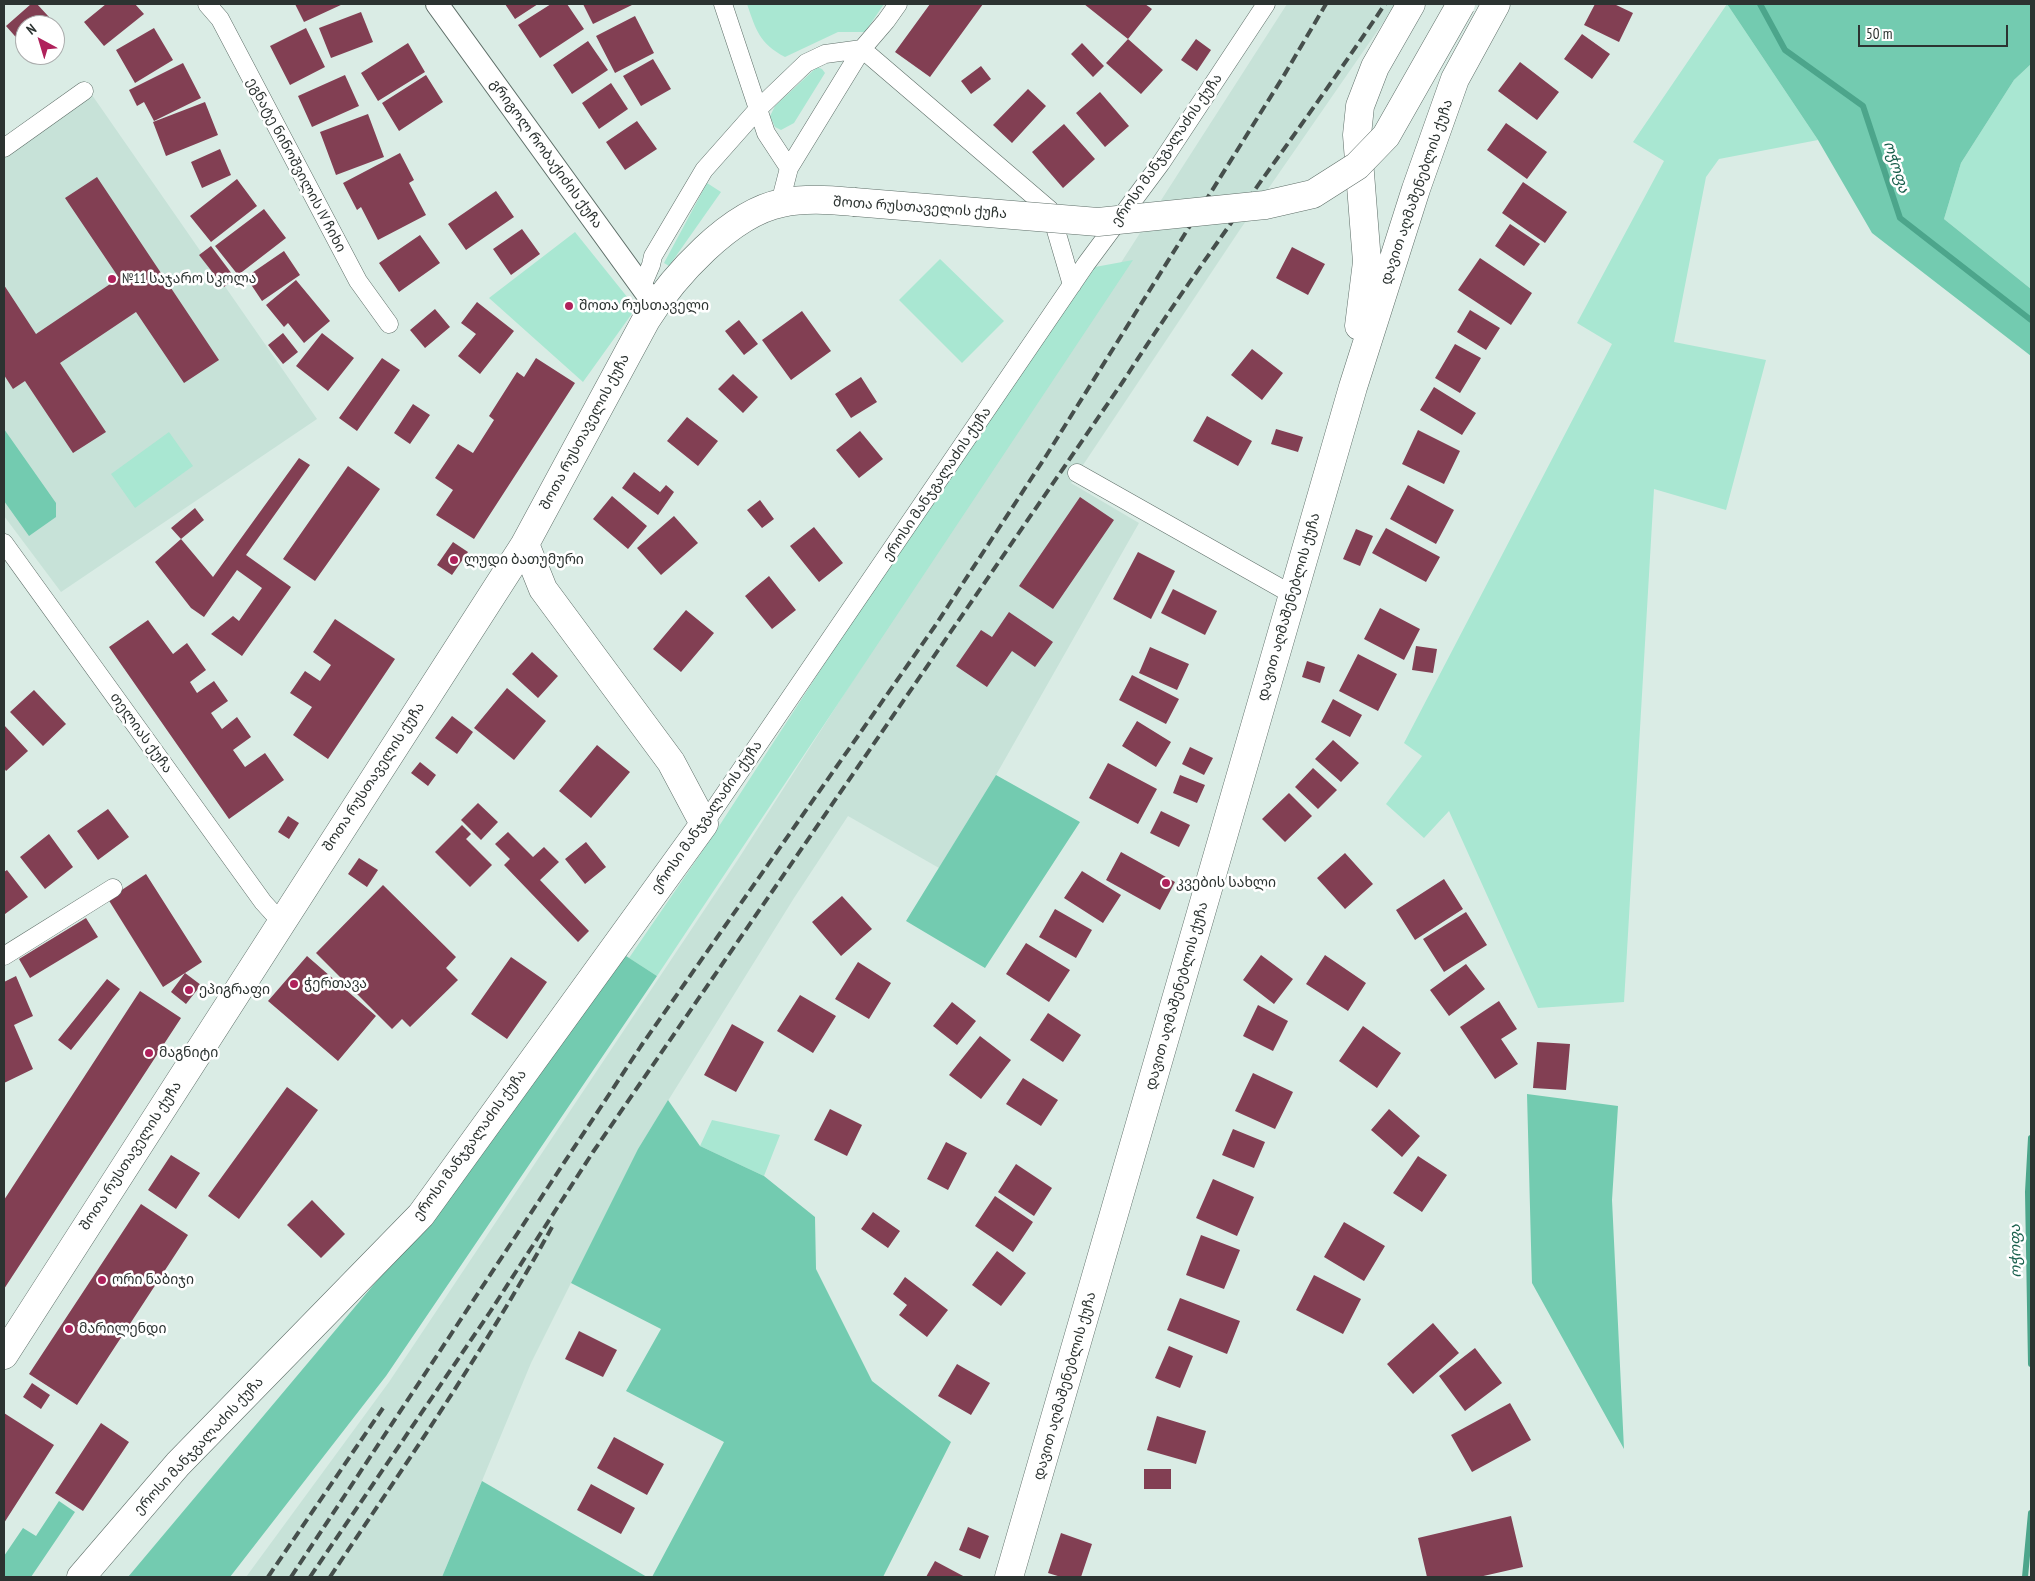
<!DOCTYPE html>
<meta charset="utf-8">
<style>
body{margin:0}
#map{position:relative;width:2035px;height:1581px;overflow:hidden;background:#daece5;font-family:"PT Sans Narrow",sans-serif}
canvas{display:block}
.frame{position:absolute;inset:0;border:5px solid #2c3331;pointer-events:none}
.north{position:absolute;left:15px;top:15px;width:50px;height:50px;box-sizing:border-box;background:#fff;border:1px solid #abadad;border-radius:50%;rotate:321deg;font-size:14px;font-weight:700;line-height:20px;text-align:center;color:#2c3331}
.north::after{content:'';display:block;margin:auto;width:18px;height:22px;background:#af215b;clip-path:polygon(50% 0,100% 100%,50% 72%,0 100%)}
.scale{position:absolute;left:1858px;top:25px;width:150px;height:22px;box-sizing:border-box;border:2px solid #2c3331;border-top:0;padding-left:6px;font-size:15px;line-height:18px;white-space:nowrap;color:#2c3331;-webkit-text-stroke:4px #fff;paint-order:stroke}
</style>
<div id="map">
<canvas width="2035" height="1581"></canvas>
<div class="frame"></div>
<div class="north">N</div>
<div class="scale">50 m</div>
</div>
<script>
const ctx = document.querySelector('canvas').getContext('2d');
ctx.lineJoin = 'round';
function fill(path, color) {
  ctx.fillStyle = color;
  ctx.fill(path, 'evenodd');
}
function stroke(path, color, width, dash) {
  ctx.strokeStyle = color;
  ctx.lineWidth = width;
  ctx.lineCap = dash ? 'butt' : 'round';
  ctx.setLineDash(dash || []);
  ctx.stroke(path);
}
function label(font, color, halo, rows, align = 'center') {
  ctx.font = font + ' "PT Sans Narrow","Noto Sans Georgian",sans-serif';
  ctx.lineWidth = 5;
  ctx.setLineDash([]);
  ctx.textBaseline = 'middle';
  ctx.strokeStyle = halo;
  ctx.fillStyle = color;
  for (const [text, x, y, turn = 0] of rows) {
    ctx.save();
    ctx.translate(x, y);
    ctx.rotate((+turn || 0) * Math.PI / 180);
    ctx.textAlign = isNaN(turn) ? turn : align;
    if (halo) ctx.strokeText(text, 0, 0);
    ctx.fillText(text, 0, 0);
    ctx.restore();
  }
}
fill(new Path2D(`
 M1287,4H1396L1239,231L1071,483L1139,523L996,775L939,868L848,816L794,898L638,1149L531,1363L442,1577H246L389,1382L737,861Z
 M83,82L317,419L61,592L4,516V138Z`), '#c7e2d8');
fill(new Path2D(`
 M747,4H884L865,32H838L785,57C759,43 756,30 747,4Z
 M1727,4L1818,140L1719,159L1706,177L1674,342L1766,360L1726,510L1654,489L1624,1002L1538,1008L1449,811L1424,838L1386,804L1422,756L1404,743L1612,344L1577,323L1664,161L1633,142Z
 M2031,64V289L1944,219L1961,163L2014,80Z
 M817,67L822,69L825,73L794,123L781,130L775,127L770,116L775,106Z
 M707,183L721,192L669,266L664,263Z
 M575,232L636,308L583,382L489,298Z
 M940,259L1004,321L962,363L899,300Z
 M1133,260L657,976L629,958L710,840L927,506L933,503L1095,267Z
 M169,432L193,466L135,508L111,474Z
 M712,1120L780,1135L764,1176L700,1146Z`), '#a9e7d2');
fill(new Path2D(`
 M1727,4H2031V64L2014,80L1961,163L1944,219L2031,289V356L1872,233L1818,140Z
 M4,429L56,503V517L29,536L4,501Z
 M996,775L1080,822L985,968L906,921Z
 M623,954L657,976L386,1376L230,1577H128L391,1264Z
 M1527,1094L1618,1106L1612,1200L1624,1449L1532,1283Z
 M668,1100L700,1146L764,1176L815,1217L816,1269L872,1381L951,1442L883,1577H652L724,1442L626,1391L661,1329L571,1283L638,1149Z
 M482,1481L647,1577H442Z
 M59,1501L75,1512L31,1577H4V1556L23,1528L36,1536Z`), '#73cbb0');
stroke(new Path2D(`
 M1760,4L1785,50L1863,106L1900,218L2031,320
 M2031,1138L2028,1192L2031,1364
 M2025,1577L2031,1513`), '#4ca58b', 6);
fill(new Path2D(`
 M31,4H37L49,17L41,25H25V39L21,43L6,26Z
 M106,4H135L144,14L104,46L84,22Z
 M295,4H343L304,22Z
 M505,4H538L515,19Z
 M551,4H567L584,29L540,58L518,25Z
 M583,4H634L593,24Z
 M930,4H983L930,77L895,52Z
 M1084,4H1145L1152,9L1128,39Z
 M1595,4H1614L1633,13L1619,42L1584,25Z
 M361,12L373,42L331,58L319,28Z
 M635,16L654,53L615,73L596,36Z
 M154,28L173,60L135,83L116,50Z
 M306,28L325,67L290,85L270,46Z
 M1582,34L1610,54L1592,79L1564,59Z
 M1128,39L1163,70L1141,94L1106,63Z
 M1196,39L1211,50L1197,71L1181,60Z
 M588,41L608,70L572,94L553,65Z
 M408,43L425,72L378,101L361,73Z
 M1082,43L1104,66L1093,77L1071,54Z
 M653,59L671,89L641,106L623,76Z
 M1520,62L1559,92L1537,120L1498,91Z
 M183,63L201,98L154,121L144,102L137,106L129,90Z
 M981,66L991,79L971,94L961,81Z
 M345,75L359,106L312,127L298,96Z
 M426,75L443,102L399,131L382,103Z
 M611,83L628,109L599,129L582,103Z
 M1028,89L1046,106L1012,143L993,125Z
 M1100,92L1129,126L1105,147L1076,113Z
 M205,102L218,135L166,156L153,122Z
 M368,114L384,157L336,175L320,132Z
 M637,121L657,149L625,170L606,142Z
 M1506,123L1547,152L1527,179L1487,150Z
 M1064,124L1095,159L1063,188L1032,152Z
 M220,149L231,175L202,188L191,162Z
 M400,153L414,180L409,183L426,215L378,240L361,207L357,210L343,183Z
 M97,177L219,360L184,383L136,312L60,363L106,432L73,453L25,381L13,389L4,375V285L36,334L119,278L65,198Z
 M237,179L257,206L211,242L190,216Z
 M1523,182L1567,212L1545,243L1502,213Z
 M496,191L514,217L466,250L448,224Z
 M264,209L286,238L238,275L215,246Z
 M1510,224L1540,244L1524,266L1495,246Z
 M522,229L540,254L511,275L493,249Z
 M420,235L440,263L399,292L379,263Z
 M211,246L235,278L224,287L199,255Z
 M1292,247L1325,264L1308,295L1276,278Z
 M284,251L300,275L262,301L246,277Z
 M1480,258L1532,293L1511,325L1458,290Z
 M296,280L330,321L304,343L288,323L284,327L266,305Z
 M477,302L514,331L480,374L458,356L476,334L461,323Z
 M435,309L450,327L425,348L410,330Z
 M1470,310L1500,328L1486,350L1457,332Z
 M802,311L831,351L791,380L762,340Z
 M739,320L758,344L744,355L725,331Z
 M283,333L298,352L283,364L268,345Z
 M322,333L354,358L328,391L296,366Z
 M1455,344L1481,358L1460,393L1435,378Z
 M1252,349L1283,373L1262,400L1231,375Z
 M382,358L400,370L357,431L339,418Z
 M536,358L575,383L474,539L436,515L453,490L435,478L458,444L473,453L494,420L489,416L517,372L524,377Z
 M733,374L758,397L743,413L718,389Z
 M861,377L877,402L851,418L835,394Z
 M1434,387L1476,413L1462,435L1420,410Z
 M413,404L430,415L410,444L394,433Z
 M1207,416L1252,441L1238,466L1193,441Z
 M687,417L718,441L698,466L667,441Z
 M1276,429L1303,437L1298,452L1271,444Z
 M1418,430L1460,451L1444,484L1402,464Z
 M860,431L883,459L859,478L836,450Z
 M299,458L310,465L246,555L291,587L242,656L211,634L233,616L239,621L262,588L237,570L204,617L191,608L155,562L181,539L213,577Z
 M348,466L380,489L315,581L283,559Z
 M634,472L660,492L666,485L674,492L658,515L622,488Z
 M1408,485L1454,510L1436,544L1390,519Z
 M612,496L647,526L628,549L593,519Z
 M1080,497L1114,520L1053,609L1019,586Z
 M760,500L774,519L762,528L747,510Z
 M195,508L204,520L181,539L171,528Z
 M674,516L698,543L661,575L637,548Z
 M814,527L843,563L819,582L790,546Z
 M1386,528L1440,557L1426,582L1372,553Z
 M1356,529L1373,536L1360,566L1343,559Z
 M453,542L468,552L452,575L437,565Z
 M1138,552L1175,571L1151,619L1113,599Z
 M769,576L796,610L772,629L745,596Z
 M1173,589L1217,611L1205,635L1161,613Z
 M1380,608L1420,629L1404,660L1364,639Z
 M686,610L714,633L681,672L653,649Z
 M1009,612L1053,642L1035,667L1012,651L987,687L956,666L981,630L992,637Z
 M335,619L395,659L328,759L293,735L312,707L290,693L305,671L320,681L331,665L313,652Z
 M148,620L173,654L187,643L206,670L190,682L197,693L214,681L228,701L211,713L222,729L237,717L251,737L233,750L245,767L265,753L284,780L229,819L109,647Z
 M1416,646L1437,649L1433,673L1412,670Z
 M1150,647L1189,664L1177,690L1139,673Z
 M532,652L558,676L538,698L512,674Z
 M1358,654L1397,674L1378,711L1339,691Z
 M1307,661L1325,667L1320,683L1302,677Z
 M1132,675L1179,699L1166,724L1119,700Z
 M507,688L546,721L514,760L474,728Z
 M34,690L66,724L43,746L10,712Z
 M1333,699L1362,715L1350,737L1321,722Z
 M452,716L473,732L457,754L435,738Z
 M1137,721L1171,742L1156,767L1122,746Z
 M4,725L28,751L6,771L4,768Z
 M1333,740L1359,763L1341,782L1315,759Z
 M597,745L630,772L591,818L559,791Z
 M1190,747L1213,758L1204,775L1182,764Z
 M420,762L436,775L428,786L411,773Z
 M1108,763L1157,789L1138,824L1089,798Z
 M1313,768L1337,790L1318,809L1295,787Z
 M1180,775L1205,785L1197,803L1173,793Z
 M1289,793L1312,816L1285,842L1262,819Z
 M478,803L498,822L481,840L461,820Z
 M108,809L129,837L98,860L77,831Z
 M1161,811L1190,825L1179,847L1150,833Z
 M288,816L299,823L289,839L278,832Z
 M462,825L471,834L466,839L492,865L470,887L435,852Z
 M508,832L533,857L544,847L559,862L540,880L589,931L578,942L504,865L510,859L495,844Z
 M49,834L73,867L45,889L20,857Z
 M586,842L606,867L585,884L565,859Z
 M1121,852L1175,882L1160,910L1106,880Z
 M1345,853L1373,884L1345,909L1317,878Z
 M359,858L378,870L367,887L348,874Z
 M7,870L28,897L5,914L4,872Z
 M1082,871L1121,895L1103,923L1064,898Z
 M146,874L202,962L185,973L201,985L186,1004L171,992L185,973L163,987L108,899Z
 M1444,879L1463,909L1415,940L1396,910Z
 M383,885L456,957L446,968L458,980L410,1027L402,1019L392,1029L316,953Z
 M842,896L872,929L841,956L812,922Z
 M1055,909L1092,930L1076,958L1039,937Z
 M1466,912L1487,945L1444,972L1423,939Z
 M86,918L98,937L30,978L19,959Z
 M1026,943L1070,970L1049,1002L1006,974Z
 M1261,955L1293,979L1274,1004L1243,980Z
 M1325,955L1366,983L1348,1011L1306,984Z
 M307,956L376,1016L338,1061L268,1001Z
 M511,957L547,982L507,1039L471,1014Z
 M858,962L891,983L869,1019L835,999Z
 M1466,964L1485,989L1449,1016L1430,990Z
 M16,976L33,1016L14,1025L33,1069L4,1083V982Z
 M107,979L120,989L71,1050L58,1040Z
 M140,991L181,1018L4,1289V1200Z
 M800,995L836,1016L813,1053L777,1031Z
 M1499,1001L1517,1029L1501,1039L1518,1064L1495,1079L1460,1027Z
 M952,1002L976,1021L957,1045L933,1026Z
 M1258,1005L1288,1021L1273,1051L1243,1036Z
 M1048,1013L1081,1035L1063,1062L1030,1040Z
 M732,1024L764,1042L736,1092L704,1075Z
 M1363,1026L1401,1053L1377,1088L1339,1061Z
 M980,1036L1011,1060L981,1099L949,1075Z
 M1537,1042L1570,1044L1566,1090L1533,1088Z
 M1253,1073L1293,1092L1275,1129L1235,1111Z
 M1023,1078L1058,1100L1041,1126L1006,1104Z
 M287,1087L318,1110L239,1219L208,1196Z
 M830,1109L862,1125L847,1156L814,1140Z
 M1389,1109L1420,1136L1402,1157L1371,1130Z
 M1233,1129L1265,1142L1254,1168L1222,1155Z
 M946,1142L967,1153L948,1190L927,1179Z
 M171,1155L200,1173L176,1209L148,1190Z
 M1418,1156L1447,1175L1422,1212L1393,1193Z
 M1016,1164L1052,1188L1034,1216L998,1192Z
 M1213,1179L1254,1197L1237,1236L1196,1218Z
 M995,1196L1033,1222L1013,1252L975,1226Z
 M312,1200L345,1234L321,1258L287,1225Z
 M141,1204L188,1235L77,1405L29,1374Z
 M873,1212L900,1231L888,1248L861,1229Z
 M1344,1222L1385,1246L1364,1281L1324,1257Z
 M1201,1235L1240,1250L1224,1289L1186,1275Z
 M997,1251L1026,1273L1001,1306L972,1285Z
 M1314,1275L1361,1299L1343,1334L1296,1310Z
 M905,1277L948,1310L927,1337L899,1315L907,1305L893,1294Z
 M1180,1298L1240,1321L1227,1354L1167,1330Z
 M1433,1323L1459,1353L1413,1394L1387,1364Z
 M579,1331L617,1350L603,1377L565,1359Z
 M1169,1346L1193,1356L1180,1388L1155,1378Z
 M1475,1348L1502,1383L1465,1411L1439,1376Z
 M957,1364L990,1383L971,1415L938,1396Z
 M32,1383L50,1395L41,1409L23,1397Z
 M1510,1403L1531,1440L1472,1472L1451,1435Z
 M4,1413L54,1445L4,1523Z
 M1157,1416L1206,1431L1196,1464L1147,1450Z
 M101,1423L129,1442L83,1511L55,1493Z
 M614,1437L664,1464L647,1495L597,1468Z
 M1144,1469H1171V1489H1144Z
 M591,1484L635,1508L621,1534L577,1510Z
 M1511,1516L1523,1567L1479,1577H1427L1418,1538Z
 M968,1527L989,1536L980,1559L959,1550Z
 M1061,1533L1092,1544L1081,1577H1061L1048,1573Z
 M935,1561L965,1577H926Z`), '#823f53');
const minor = new Path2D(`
 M207,4L220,19L358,281L389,324
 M723,4L766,133L789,168
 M862,49L1050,210L1072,285
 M4,148L84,91
 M780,203L789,168L862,49L886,21L898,4
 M642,286L651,265L653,256L704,170L758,109L806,63L825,54L862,49
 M1077,473L1293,595
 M4,543L263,902L281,922
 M704,824L1086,264L1161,163L1266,4
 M4,956L113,888`);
const tertiary = new Path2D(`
 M437,4L655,305`);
const primary = new Path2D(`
 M1359,326L1367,262L1357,135L1360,106L1375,67L1411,4
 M4,1355L525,544L646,320C673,277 730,213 782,203C806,198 829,200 854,202
 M81,1577L178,1464L421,1215L704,824L671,762L543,589L525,544
 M1009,1577L1353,387L1416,189L1455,79L1496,4`);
stroke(minor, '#5e6e68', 19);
stroke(tertiary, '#5e6e68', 24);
stroke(primary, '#5e6e68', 29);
stroke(minor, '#fff', 18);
stroke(tertiary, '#fff', 22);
stroke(primary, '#fff', 28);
stroke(new Path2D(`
 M268,1577L383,1408
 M291,1577L641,1046L935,626L1046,456L1283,77L1326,4
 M310,1577L490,1312L593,1152L1124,380C1207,251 1300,131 1385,4
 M330,1577C407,1462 486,1348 552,1227`), '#464f4c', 4, [10, 5]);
const primaryBridge = new Path2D(`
 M854,202L1098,222L1265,205L1313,194L1357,166L1386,136L1461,4`);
stroke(primaryBridge, '#5e6e68', 29, []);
stroke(primaryBridge, '#fff', 28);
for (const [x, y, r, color] of [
 [112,279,5,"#af215b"],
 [569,306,5,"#af215b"],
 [454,560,5,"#af215b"],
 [1166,883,5,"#af215b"],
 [294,984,5,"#af215b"],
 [189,990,5,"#af215b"],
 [149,1053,5,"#af215b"],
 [102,1280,5,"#af215b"],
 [69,1329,5,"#af215b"]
]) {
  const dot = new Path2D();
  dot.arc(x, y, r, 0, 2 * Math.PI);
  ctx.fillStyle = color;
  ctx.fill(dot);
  stroke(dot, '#fff', 2);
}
label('14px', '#2c3331', '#fff', [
 ["ეროსი მანჯგალაძის ქუჩა",1167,150,-55],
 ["გრიგოლ რობაქიძის ქუჩა",546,154,54],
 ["ეგნატე ნინოშვილის IV ჩიხი",296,165,62],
 ["დავით აღმაშენებლის ქუჩა",1417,192,-71],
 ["შოთა რუსთაველის ქუჩა",920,208,4],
 ["შოთა რუსთაველის ქუჩა",585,432,-62],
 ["ეროსი მანჯგალაძის ქუჩა",937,484,-56],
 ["დავით აღმაშენებლის ქუჩა",1289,607,-74],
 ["თელიას ქუჩა",141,733,54],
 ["შოთა რუსთაველის ქუჩა",374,777,-57],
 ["ეროსი მანჯგალაძის ქუჩა",707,817,-55],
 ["დავით აღმაშენებლის ქუჩა",1177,996,-74],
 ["ეროსი მანჯგალაძის ქუჩა",470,1145,-54],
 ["შოთა რუსთაველის ქუჩა",131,1156,-57],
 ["დავით აღმაშენებლის ქუჩა",1065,1386,-74],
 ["ეროსი მანჯგალაძის ქუჩა",199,1446,-47]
]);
label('14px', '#2c3331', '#fff', [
 ["№11 საჯარო სკოლა",122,279],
 ["შოთა რუსთაველი",579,306],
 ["ლუდი ბათუმური",464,560],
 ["კვების სახლი",1176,883],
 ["ჭერთავა",304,984],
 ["ეპიგრაფი",199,990],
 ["მაგნიტი",159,1053],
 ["ორი ნაბიჯი",112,1280],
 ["მარილენდი",79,1329]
], 'left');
label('italic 15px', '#1a604d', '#fff', [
 ["ოჭოფა",1896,167,72],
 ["ოჭოფა",2016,1251,-91]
]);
</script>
